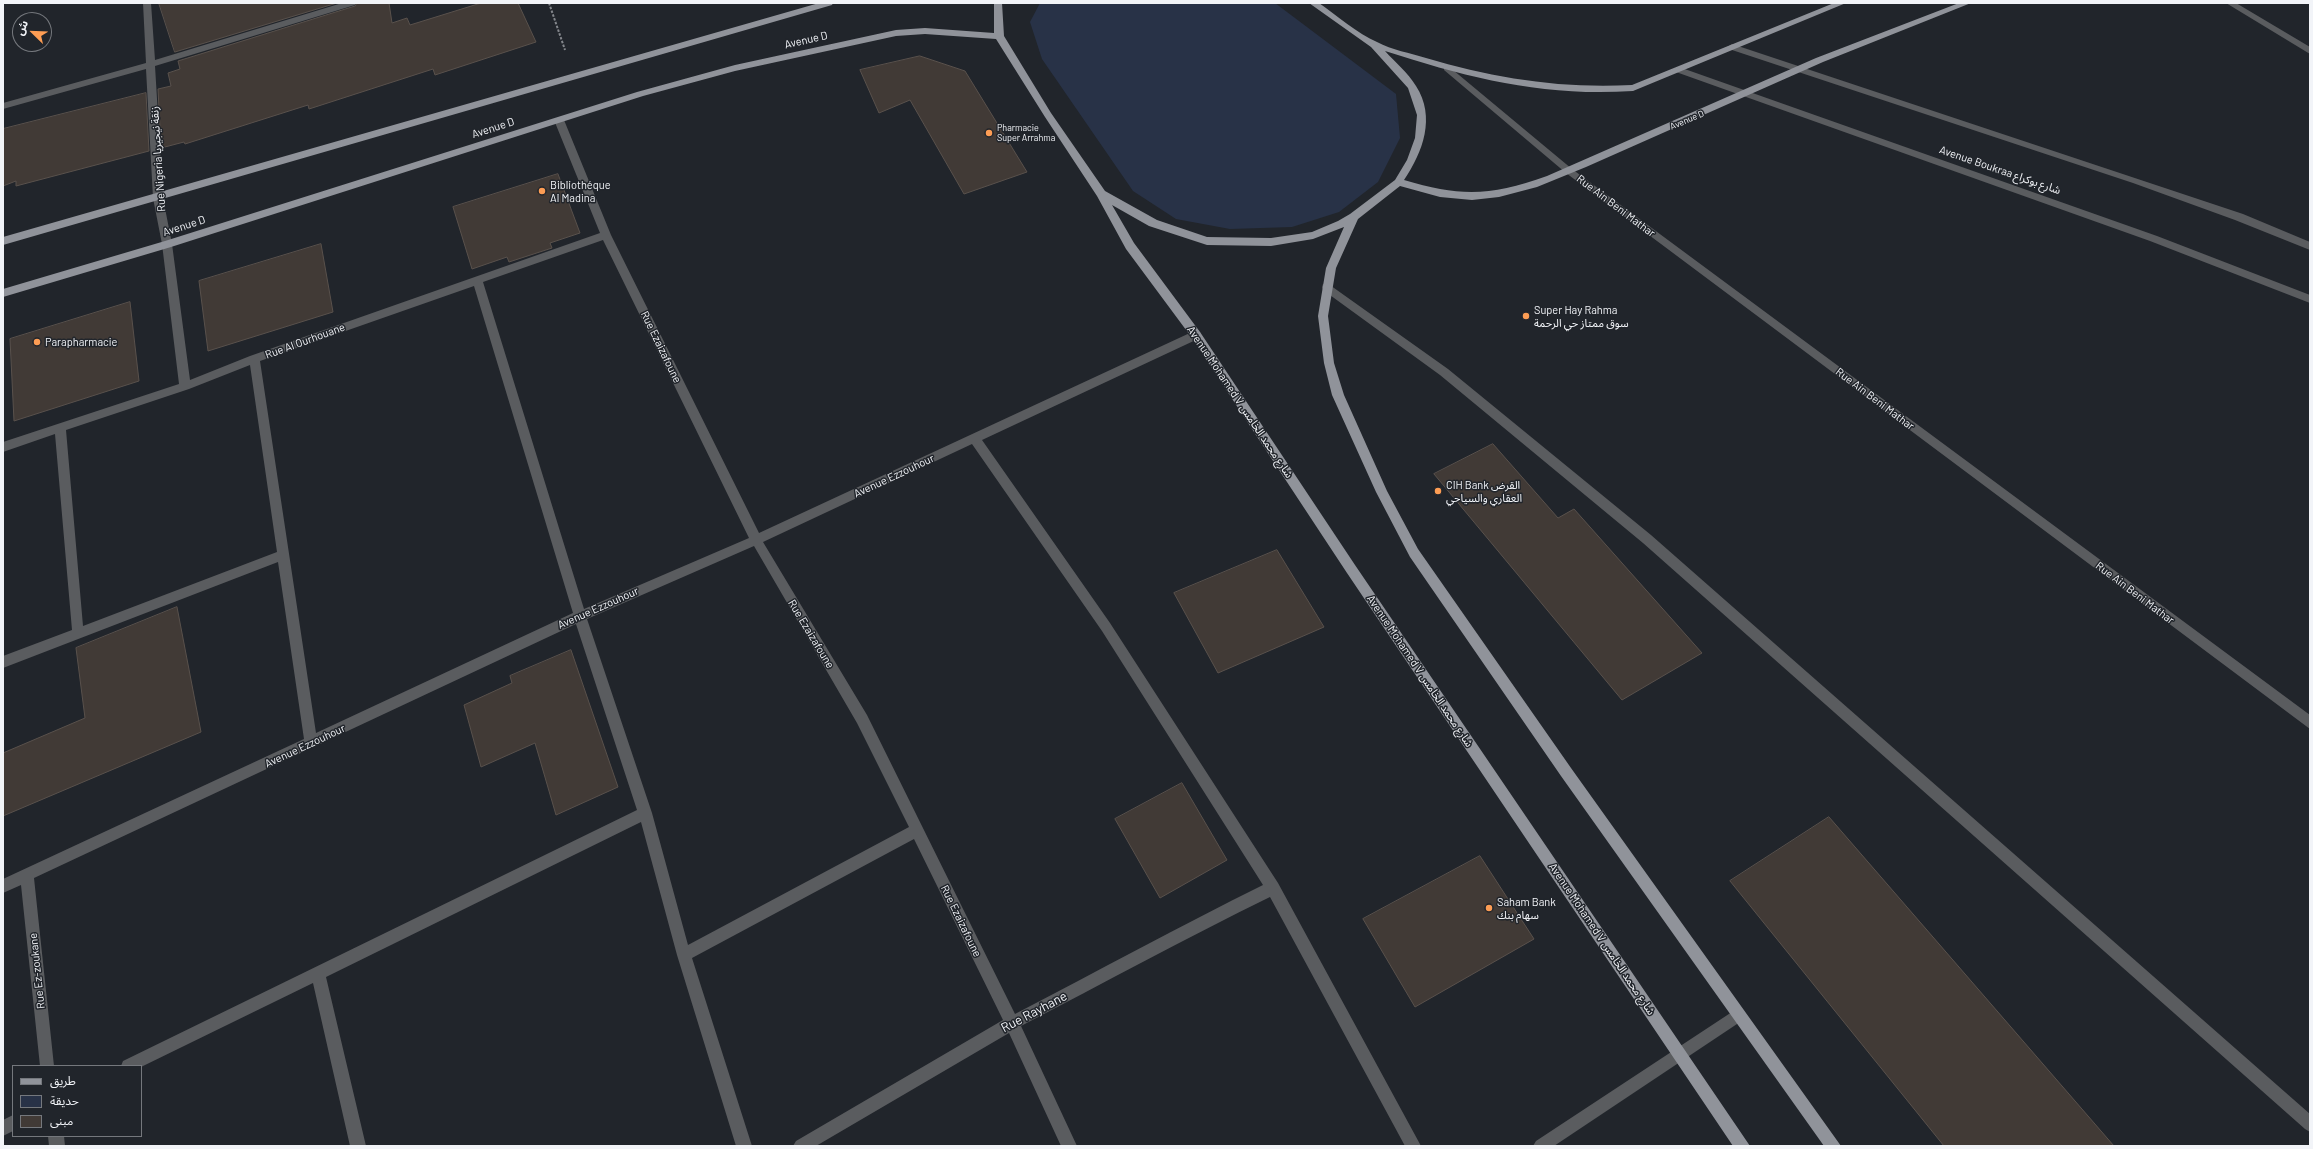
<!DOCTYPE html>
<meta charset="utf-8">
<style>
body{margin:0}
#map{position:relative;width:2313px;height:1149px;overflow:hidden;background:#21252b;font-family:Barlow,"Noto Sans Arabic",sans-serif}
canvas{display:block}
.frame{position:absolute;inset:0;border:4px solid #f2f4f8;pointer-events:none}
.legend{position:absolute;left:12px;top:1065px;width:130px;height:72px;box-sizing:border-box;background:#21252b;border:1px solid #75787d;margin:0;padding:5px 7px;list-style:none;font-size:12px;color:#f2f4f8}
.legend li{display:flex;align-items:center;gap:8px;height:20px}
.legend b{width:20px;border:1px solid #75787d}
.north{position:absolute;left:12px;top:12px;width:40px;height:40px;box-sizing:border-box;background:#21252b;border:1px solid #75787d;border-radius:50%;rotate:293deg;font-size:11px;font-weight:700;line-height:16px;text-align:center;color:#f2f4f8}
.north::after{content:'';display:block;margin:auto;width:14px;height:18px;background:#fd9d54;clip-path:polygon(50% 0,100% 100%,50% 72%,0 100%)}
</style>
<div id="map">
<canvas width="2313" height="1149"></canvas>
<div class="frame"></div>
<ul class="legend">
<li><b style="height:5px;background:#90939a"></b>طريق</li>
<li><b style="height:11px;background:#283247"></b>حديقة</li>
<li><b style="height:11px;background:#413a36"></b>مبنى</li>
</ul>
<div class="north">ش</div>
</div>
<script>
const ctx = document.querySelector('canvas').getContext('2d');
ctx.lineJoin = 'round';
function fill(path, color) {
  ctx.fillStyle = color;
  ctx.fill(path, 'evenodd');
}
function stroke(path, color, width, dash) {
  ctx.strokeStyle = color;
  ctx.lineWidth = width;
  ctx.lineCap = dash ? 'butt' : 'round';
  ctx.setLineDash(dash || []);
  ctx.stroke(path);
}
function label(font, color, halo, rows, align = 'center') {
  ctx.font = font + ' Barlow,"Noto Sans Arabic",sans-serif';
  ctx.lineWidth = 3;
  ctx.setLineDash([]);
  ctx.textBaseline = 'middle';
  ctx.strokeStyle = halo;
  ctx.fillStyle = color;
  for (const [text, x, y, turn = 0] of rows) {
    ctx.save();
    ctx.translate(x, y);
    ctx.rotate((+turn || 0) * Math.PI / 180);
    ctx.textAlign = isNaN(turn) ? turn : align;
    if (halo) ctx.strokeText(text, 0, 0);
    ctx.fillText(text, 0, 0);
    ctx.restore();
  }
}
fill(new Path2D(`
 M1040,3H1275L1396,94L1400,138L1378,182L1339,212L1292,227L1230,229L1176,219L1133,191L1042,59L1030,22Z`), '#283247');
const building = new Path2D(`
 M159,3H337L175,52Z
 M357,3H389L392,23L407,18L410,25L481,3H518L536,42L435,75L433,69L309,109L308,105L185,144L184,142L161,148L158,89L171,86L168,73L180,69L178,61L355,6Z
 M920,56L965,71L1027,172L964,194L910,100L879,113L860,70Z
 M146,93L149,151L16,186V181L3,186V129Z
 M558,174L580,233L550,243L552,248L509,262L507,257L472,269L453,207Z
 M321,244L333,312L208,351L199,281Z
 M130,302L139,381L14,421L10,339Z
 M1493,444L1558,518L1574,509L1702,653L1622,700L1434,474Z
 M1277,550L1324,627L1218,673L1174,593Z
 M177,607L201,732L3,816V753L85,718L76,648Z
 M571,650L618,787L556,815L535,743L481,767L464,705L512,683L510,676Z
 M1182,783L1227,860L1160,898L1115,819Z
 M1829,817L2114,1146H1944L1730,881Z
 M1480,856L1534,939L1415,1007L1363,919Z`);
fill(building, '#413a36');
stroke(building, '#59514c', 1);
stroke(new Path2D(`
 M549,3L565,50`), '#84878c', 2, [2.5, 1.5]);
fill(new Path2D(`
 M143,3H151L155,60L342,3H356L355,5L155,66L163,198L172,244L190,380L250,356L600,233L554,120L559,117L564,120L611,235L759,533L1192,332H1200L1201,335L1200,338L982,440L1110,623L1278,883L1421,1146H1405L1270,897C1186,938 1104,983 1021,1026L1077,1146H1061L1009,1033L816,1146H793L796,1141L1003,1020L914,839L692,958L752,1146H736L677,955L641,822L326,977L366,1146H350L313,983L141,1067L121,1066L123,1061L637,810L576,624L34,878L54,1066H40L21,885L3,893V879L304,739L278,562L3,668V656L72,630L55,434L3,452V442L179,384L162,244L153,198L146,69L3,109V103L146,63ZM603,240L749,538L584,609L483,282ZM474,286L573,613L316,733L260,361ZM250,365L277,552L83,626L66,430L189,389ZM972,444L1102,631L1263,885C1180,926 1098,971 1015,1014L867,715L763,542ZM754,546L857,723L909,827L688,945L652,813L587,619Z
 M2226,3H2236L2310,47V54Z
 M1732,44L2243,214L2310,242V250L2235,220L2133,183L1729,49L1727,47Z
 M1447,65L1572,169L2310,715V729L1566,173L1444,70V66Z
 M1679,67L2157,236L2310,295V303L2150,241L1676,72L1674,70Z
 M1327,283L1448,369L1651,535L2310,1114V1132L2305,1129L1643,543L1440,375L1323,290L1322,287L1323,284Z
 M1738,1008L1743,1010L1745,1015L1743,1020L1554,1146H1533L1536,1141Z
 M13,1115V1131L3,1136V1120Z
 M48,1136H64L65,1146H49Z`), '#5a5c5f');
fill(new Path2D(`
 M819,3H833L832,5L3,245V237Z
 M994,3H1002L1004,36L1051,113L1105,191L1157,220L1207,237L1271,238L1312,232L1338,221L1350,214L1395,180L1407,160L1415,138L1417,115L1408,88L1371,47L1309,3H1319C1336,15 1358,34 1377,42C1392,50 1410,53 1426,58C1494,78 1561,89 1632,85L1834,3H1846L1633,91C1543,97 1469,78 1385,51C1395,62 1408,73 1416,86C1436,117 1423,152 1404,180C1461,197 1491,196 1547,176L1816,58L1959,3H1971L1823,62L1586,167L1537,187L1499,197L1472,200L1440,197L1400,186L1358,219L1336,268L1328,316L1334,363L1344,395L1387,491L1418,549L1571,768L1841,1146H1824L1561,776L1410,557L1376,492L1332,395L1324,363L1318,316L1326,268L1344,227L1313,239L1271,246L1207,245L1149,226L1112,205L1134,243L1200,332L1355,565L1750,1146H1733L1347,573L1192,338L1126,249L1097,196L1045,117L996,39L925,34L896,36L735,71L643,96L171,247L3,297V289L165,241L637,92L735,65L896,30L925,28L994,33Z`), '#90939a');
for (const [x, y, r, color] of [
 [989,133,4,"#fd9d54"],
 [542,191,4,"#fd9d54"],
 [1526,316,4,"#fd9d54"],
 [37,342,4,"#fd9d54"],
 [1438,491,4,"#fd9d54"],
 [1489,908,4,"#fd9d54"]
]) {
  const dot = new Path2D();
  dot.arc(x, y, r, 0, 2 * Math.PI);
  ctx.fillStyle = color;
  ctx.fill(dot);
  stroke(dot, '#21252b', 1.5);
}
label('9px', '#f2f4f8', '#21252b', [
 ["Avenue D",1687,120,-23]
]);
label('9px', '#f2f4f8', '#21252b', [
 ["Pharmacie",997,128],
 ["Super Arrahma",997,138]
], 'left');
label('11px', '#f2f4f8', '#21252b', [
 ["Avenue D",806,40,-13],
 ["Avenue D",493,128,-18],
 ["Rue Nigeria زنقة نيجيريا",158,159,-94],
 ["Avenue Boukraa شارع بوكراع",2000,170,19],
 ["Rue Ain Beni Mathar",1616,206,37],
 ["Avenue D",184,226,-18],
 ["Rue Al Ourhouane",305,341,-20],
 ["Rue Ezaizafoune",661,347,64],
 ["Rue Ain Beni Mathar",1875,399,37],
 ["Avenue Mohamed V شارع محمد الخامس",1240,402,56],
 ["Avenue Ezzouhour",894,476,-25],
 ["Rue Ain Beni Mathar",2135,593,37],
 ["Avenue Ezzouhour",598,608,-24],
 ["Rue Ezaizafoune",811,634,59],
 ["Avenue Mohamed V شارع محمد الخامس",1420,671,56],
 ["Avenue Ezzouhour",305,746,-25],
 ["Rue Ezaizafoune",961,921,64],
 ["Avenue Mohamed V شارع محمد الخامس",1602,939,56],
 ["Rue Ez-zoukane",37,971,-96]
]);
label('11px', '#f2f4f8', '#21252b', [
 ["Bibliothéque",550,185],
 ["Al Madina",550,198],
 ["Super Hay Rahma",1534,310],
 ["سوق ممتاز حي الرحمة",1534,323],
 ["Parapharmacie",45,342],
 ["CIH Bank القرض",1446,485],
 ["العقاري والسياحي",1446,498],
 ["Saham Bank",1497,902],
 ["سهام بنك",1497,915]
], 'left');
label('13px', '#f2f4f8', '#21252b', [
 ["Rue Rayhane",1034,1012,-28]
]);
</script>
